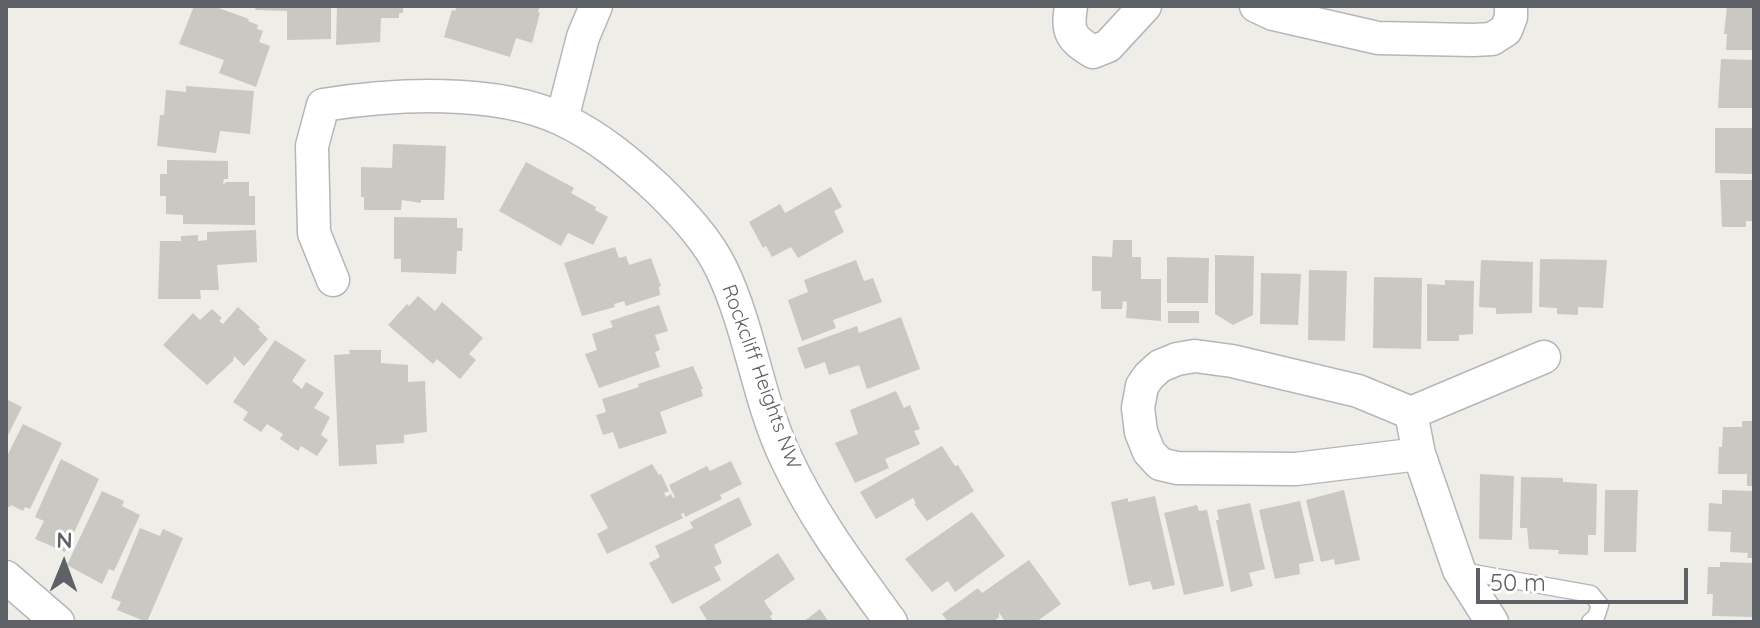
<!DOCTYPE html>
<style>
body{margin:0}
#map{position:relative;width:1760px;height:628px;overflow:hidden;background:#eeede7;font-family:Quicksand,sans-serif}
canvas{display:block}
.frame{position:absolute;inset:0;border:8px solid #5e6165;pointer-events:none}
.north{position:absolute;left:24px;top:524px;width:80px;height:80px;-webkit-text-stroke:6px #fff;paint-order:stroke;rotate:1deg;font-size:22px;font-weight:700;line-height:32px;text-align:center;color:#5e6165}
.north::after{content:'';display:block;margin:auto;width:28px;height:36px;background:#5e6165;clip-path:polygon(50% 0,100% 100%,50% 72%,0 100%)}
.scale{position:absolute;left:1476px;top:568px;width:212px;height:36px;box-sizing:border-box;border:4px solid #5e6165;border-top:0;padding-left:10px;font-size:24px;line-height:28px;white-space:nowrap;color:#5e6165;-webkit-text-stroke:6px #fff;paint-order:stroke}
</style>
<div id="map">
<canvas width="1760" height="628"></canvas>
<div class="frame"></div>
<div class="north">N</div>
<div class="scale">50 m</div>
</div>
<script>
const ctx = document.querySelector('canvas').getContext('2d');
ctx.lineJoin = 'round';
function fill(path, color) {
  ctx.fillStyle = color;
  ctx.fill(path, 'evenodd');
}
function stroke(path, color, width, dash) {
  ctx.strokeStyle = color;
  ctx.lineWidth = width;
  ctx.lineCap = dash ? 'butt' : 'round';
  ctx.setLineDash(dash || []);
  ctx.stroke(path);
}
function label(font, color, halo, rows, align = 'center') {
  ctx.font = font + ' Quicksand,sans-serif';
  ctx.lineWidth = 8;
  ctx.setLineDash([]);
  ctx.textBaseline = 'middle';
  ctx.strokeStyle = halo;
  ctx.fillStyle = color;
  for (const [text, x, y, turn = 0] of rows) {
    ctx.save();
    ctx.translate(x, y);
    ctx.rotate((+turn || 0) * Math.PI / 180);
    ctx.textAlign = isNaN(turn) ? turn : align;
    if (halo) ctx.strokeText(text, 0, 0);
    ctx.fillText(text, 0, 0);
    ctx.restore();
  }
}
fill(new Path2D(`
 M194,6H213L249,19L248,21L258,25L257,29L263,31L259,42L270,46L256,87L219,73L224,60L179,44Z
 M256,6H331V39L287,40V11L255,10Z
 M337,6H403V13H399V18H381L380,42L336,45Z
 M457,6H540L538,12L540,13L532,43L516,38L510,57L444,37L452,10L455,11Z
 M1727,6H1754V50H1726L1727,34H1724Z
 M1721,59L1754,60V108H1718Z
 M186,86L254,91L250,134L220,131L216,153L157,146L160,115H164L166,90L186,92Z
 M1715,128H1754V174L1715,173Z
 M393,144L446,146L444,200H421V203L402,200L401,210H364V197H361V167L392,168Z
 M167,160L228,161V179H224L223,185L226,182H249V196H255V225L183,224V215L166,214V196H160V174H167Z
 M526,162L574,188L571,193L596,207L595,210L608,217L593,245L568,233L561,246L499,211Z
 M1720,180H1754V221H1746V227H1722Z
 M831,187L842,207L834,211L844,232L798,258L791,247L772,257L766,246L763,248L749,222L780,204L785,213Z
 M394,217L457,218V228H463L462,251H457L456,274L401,272V259H394Z
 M256,230L257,262L217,265L219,290H200L201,299H158L160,241H181V236L198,235V241L207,240V232Z
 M1113,240H1132V257H1141V279H1161V321L1126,318L1127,302L1123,301L1122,309H1101V291H1092V256L1112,257Z
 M615,247L619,258L626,256L629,265L651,258L661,286L659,287L660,295L626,306L624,301L614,304L615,307L582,316L564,263Z
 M1215,255L1254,256L1253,315L1233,325L1215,314Z
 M1167,257L1209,258L1208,303H1167Z
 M1540,259L1607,260L1603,308L1578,307V315L1557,314V308L1539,307Z
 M856,260L864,281L873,278L882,302L833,320L836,328L802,341L788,300L808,292L804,280Z
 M1481,260L1533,262L1532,313L1496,314V308L1479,307Z
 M1309,270L1347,271L1345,341L1308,340Z
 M1261,273L1301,274L1298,325L1260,324Z
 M1374,277L1422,278L1421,349L1373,348Z
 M1445,280L1474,281L1473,334L1459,335V341H1427V284L1445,285Z
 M418,296L435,311L442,302L483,338L469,354L476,360L460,379L437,359L433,364L388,325L407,304L409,306Z
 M659,305L668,331L655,335L660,350L655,352L660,367L599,388L585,354L597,350L592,334L613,327L610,321Z
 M238,307L260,327L258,329L268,339L244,366L234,356L233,361L207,385L163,345L193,313L200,320L212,309L222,318L219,321L223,324Z
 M1168,311H1199V323H1168Z
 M901,317L920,369L867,389L859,365L829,375L825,362L805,369L797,348L857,326L859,333Z
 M275,340L306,360L292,381L302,389L306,382L324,393L314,408L330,417L321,435L328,440L317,456L301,446L298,451L280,439L283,434L267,424L261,432L243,420L248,412L233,402Z
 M349,350H381V363L408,365V382L425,381L427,432L404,435V443L376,445L377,464L339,466L334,355L350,354Z
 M693,366L703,389H701L703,396L660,412L667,433L619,449L613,432L603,435L596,415L606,412L602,399L639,387L638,384Z
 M896,391L904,408L910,405L920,429L914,431L920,444L885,459L889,468L855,483L835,443L858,434L850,410Z
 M6,399L22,407L6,439Z
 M1742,421H1754V486H1747V474H1718L1719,447H1722L1723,427H1742Z
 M23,424L62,443L30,509L25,507L23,511L11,505L10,507L6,506V458Z
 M942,446L955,466L958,465L974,491L927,521L914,504L916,503L913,498L876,519L860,492Z
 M61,459L99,479L65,552L35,539L44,521L35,517Z
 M731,461L742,484L720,495L722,499L685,517L684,513L681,514L683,518L607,554L597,534L608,528L590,495L652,464L659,475L661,474L669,491L664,493L666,497L671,494L673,498L675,497L669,485L707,466L710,471Z
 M1480,474L1514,476L1512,540L1479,539Z
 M1521,477L1563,478V482L1597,484L1596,535H1588V555L1558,554L1559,550L1529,549L1527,528H1520Z
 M1344,490L1360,560L1335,565L1334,559L1321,562L1306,500Z
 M1605,490H1638L1636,552H1604Z
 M1722,490L1754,491V558H1747L1748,553L1730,552L1731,532L1708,531L1709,503L1722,504Z
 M102,491L124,501L122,506L140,515L114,571L109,569L102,584L67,565Z
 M1155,496L1175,585L1153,590L1150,581L1129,586L1111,502L1128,498V502Z
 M739,497L752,525L714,545L722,563L714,567L721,580L672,604L649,563L660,557L655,546L693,528L690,522Z
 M1300,501L1314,561L1299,564L1300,574L1275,579L1259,510Z
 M1250,503L1265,569L1249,573L1253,586L1231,592L1216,520H1219L1217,510Z
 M1197,505L1199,511L1207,510L1224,586L1184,595L1164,513Z
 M972,512L1005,556L955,592L948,581L932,592L905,559Z
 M140,528L160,536L163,529L183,538L147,622L117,610L121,602L111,598Z
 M778,553L795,579L764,601L773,614L770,616L774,622H708L699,607Z
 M1029,560L1061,604L1036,622H1005L999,612V617L993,622H948L942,614L978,588L982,593Z
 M1720,562L1754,563V617L1712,616L1713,594H1707L1708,567H1720Z
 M820,609L829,622H803Z`), '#cac8c3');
const lane = new Path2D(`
 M1462,571L1591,594L1600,605L1596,617L1590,622`);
const street = new Path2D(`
 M1071,6C1067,32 1070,38 1093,52L1108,46L1145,6
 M1256,6L1273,14L1378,38L1473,40L1492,39L1506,30L1511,17V6
 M562,119L583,37L596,6
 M333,280L314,233L312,146L323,105C393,94 495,88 561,119C598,136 630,163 659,190C682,213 708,240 722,270C750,329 757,395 784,454C813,517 850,566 891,622
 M1411,413L1544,357
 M1419,454L1296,469L1177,468L1160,464L1149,452L1141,432L1138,408L1142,386L1149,376L1160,366L1177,359L1195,356L1232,361L1358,391L1411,413L1419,454L1459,570L1492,622
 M6,577L58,622`);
stroke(lane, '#b4b6ba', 19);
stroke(street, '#b4b6ba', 35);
stroke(lane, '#fff', 16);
stroke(street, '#fff', 32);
label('20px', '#5e6165', '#fff', [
 ["Rockcliff Heights NW",761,377,70]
]);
</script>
